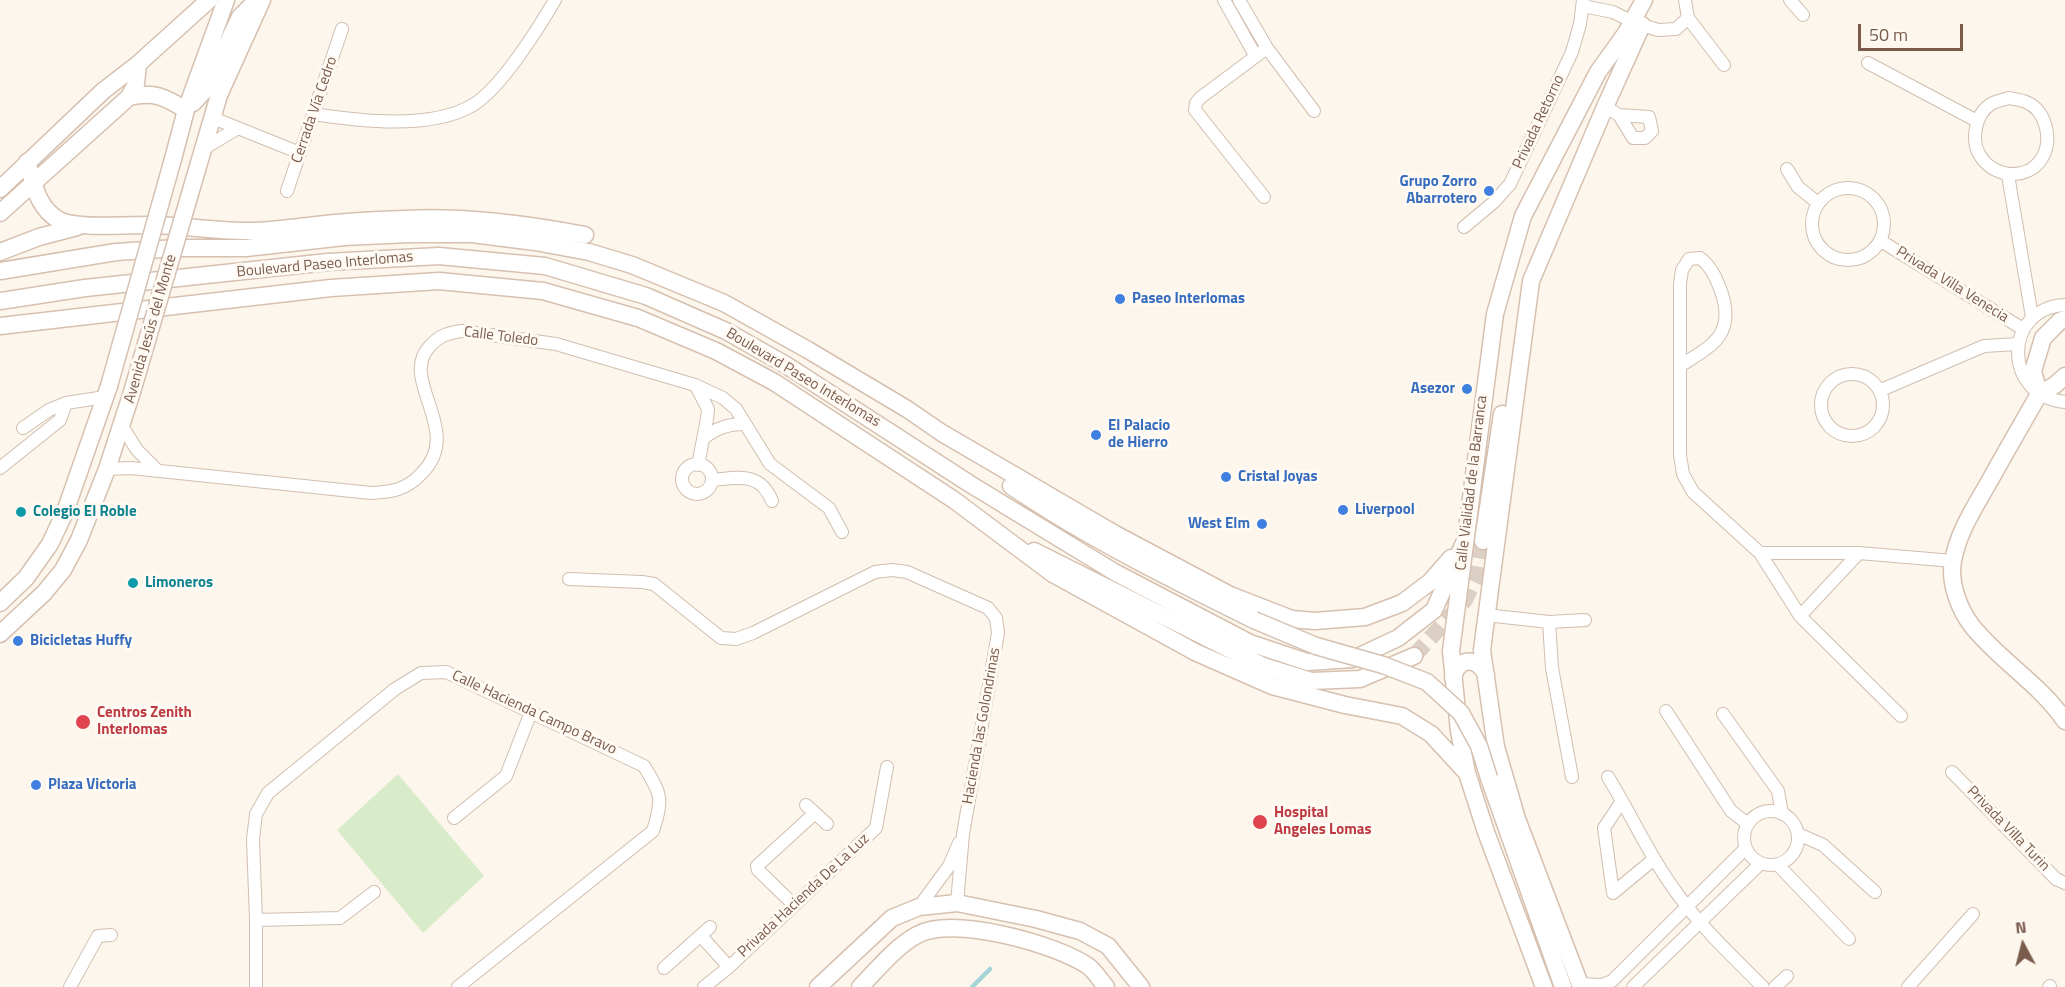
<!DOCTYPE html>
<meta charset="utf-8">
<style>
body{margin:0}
#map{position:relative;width:2065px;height:987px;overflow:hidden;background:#fdf6ec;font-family:"Titillium Web",sans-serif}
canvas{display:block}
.north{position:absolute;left:1993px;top:915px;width:60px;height:60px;-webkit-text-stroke:4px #fffaf3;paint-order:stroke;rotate:353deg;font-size:16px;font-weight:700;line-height:24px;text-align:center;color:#7a5c4d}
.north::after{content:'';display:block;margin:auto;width:21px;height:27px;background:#7a5c4d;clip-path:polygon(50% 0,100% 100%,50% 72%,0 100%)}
.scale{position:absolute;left:1858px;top:24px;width:105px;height:27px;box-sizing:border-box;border:3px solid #7a5c4d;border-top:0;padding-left:8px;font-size:18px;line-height:21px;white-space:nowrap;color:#7a5c4d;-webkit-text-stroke:4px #fffaf3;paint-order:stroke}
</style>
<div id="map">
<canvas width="2065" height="987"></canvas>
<div class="north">N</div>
<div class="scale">50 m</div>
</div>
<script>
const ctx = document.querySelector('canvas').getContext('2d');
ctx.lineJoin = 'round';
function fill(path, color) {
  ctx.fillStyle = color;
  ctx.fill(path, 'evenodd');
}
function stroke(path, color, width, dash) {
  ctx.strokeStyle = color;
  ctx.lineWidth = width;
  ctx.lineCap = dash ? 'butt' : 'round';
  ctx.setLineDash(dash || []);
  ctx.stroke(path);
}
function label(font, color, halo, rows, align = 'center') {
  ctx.font = font + ' "Titillium Web",sans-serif';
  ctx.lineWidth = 6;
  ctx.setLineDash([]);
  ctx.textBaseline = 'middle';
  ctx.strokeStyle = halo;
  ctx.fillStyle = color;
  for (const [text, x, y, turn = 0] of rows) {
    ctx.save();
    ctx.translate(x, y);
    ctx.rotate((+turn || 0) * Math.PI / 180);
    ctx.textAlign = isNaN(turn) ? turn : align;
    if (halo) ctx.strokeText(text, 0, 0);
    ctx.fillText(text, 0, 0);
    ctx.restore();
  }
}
fill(new Path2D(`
 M398,774L484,876L423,933L337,830Z`), '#d8ecc9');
stroke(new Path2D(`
 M972,987L990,969`), '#a5d3da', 4.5);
stroke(new Path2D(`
 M1414,656L1465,600L1477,575L1483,541`), '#dcd0c4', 16, [16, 8]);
const street = new Path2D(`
 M1224,0L1255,55
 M1239,0L1267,48L1314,111
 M1790,0L1803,15
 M1583,6L1613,12L1629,20
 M1688,18L1724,65
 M1642,25L1658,30L1676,29L1688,18L1685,0
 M1868,63L1977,121
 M2009,98C2014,99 2021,100 2026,102C2046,110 2053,140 2042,158C2028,181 1995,178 1981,157C1970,142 1975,114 1991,104C1996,101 2003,100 2009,98Z
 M1605,107L1619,115L1633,138H1645L1652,131L1649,117L1619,115
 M313,114C359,121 431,130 473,105C501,88 538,29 555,0
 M213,118L300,153
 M203,149L238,128
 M1787,169L1798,187L1818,203
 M2008,175L2032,317
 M1812 224a36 36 0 1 1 72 0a36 36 0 1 1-72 0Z
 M287,191L342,29
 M1264,197L1195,110L1196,103L1200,98L1267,48
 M1464,227L1494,202L1510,184L1572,52L1580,24L1583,0
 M1881,241L2023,329
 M2065,305C2002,308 2003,397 2065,402
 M1680,366C1711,346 1735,336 1722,294C1717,280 1712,267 1700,258L1689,259L1682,270L1680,284V455L1683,474L1693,492L1760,553L1800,616L1901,716
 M1821 405a31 31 0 1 1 62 0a31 31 0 1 1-62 0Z
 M696,386L708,409L707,419L698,465
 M1881,390L1984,346L2018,344
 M122,426L137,450L158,471
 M23,428L49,410L66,403L105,397
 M703,439C715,428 728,424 744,424
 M682 479a15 15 0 1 1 30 0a15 15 0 1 1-30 0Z
 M0,468L60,420L66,403
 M107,469L131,468L371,493C392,492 406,490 421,474C466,431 397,380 430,346C440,335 448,333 462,331L556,344L695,385L723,398L736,409L770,464L829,508L842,532
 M712,480C738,478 760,471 772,501
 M1760,553H1859L1953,561
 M569,579L642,582L654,584L721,638L736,639L753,633L875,572L892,570L907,572L988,608L996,618L998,633L963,834L957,903
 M1486,615L1549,622L1585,620
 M1800,616L1859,553
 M1549,622L1552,668L1572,777
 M1666,711L1731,811L1748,824
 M1723,714L1778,791L1782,814
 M1952,772L2056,879L2065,883
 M1608,777C1632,816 1651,859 1679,896C1703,929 1734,958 1763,987
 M806,805L827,824
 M1744 838a27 27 0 1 1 54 0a27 27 0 1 1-54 0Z
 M454,818L506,776L531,712
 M1798,834L1823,845L1875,892
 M1777,864L1849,939
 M1613,893L1604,828L1622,801
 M1613,893L1654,859
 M794,905L758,870L757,866L815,813
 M919,907L949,866L959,843
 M256,920L340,918L374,892
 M701,936L729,967
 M664,968L710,927
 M1580,984L1602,985L1612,981L1746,848
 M70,987L98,936L111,935
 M256,987V920L253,839L256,814L268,793L395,689L421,673L446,672L644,766C662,795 663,799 653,831L458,987
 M704,987L729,967L876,828L887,767
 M1633,987L1761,863
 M1775,987L1787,976
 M1908,987L1973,914
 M2049,987L2050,986`);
const secondary = new Path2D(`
 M129,97C154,91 165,97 186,110
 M193,103L205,90L240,17L256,1
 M173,159L186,110L226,0
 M27,162C34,183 37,208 59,220C76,229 128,225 149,225C181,225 213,231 245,231C266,232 287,228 308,226C340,222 372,220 404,219C465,216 525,224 585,235
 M199,163L219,95L262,0
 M0,189L103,91L138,64L209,0
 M0,213L129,97L136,84L138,64
 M0,252L39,237L77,227
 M0,271L116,252L176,248H246L344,237L409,234H472L535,242L589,252L632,265L724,303L808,350L907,409L942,433L1115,534L1230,595L1292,619L1315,621L1365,617L1402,603L1430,582L1451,558
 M0,301L85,288L328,262L439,256L545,266L646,296L726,331L786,365L970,484L1116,573L1250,643L1307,662L1353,659L1398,638L1434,610L1464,543
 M0,326L331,288L439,281L543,291L638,318L716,351L774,382L954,500L1053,574L1195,652L1272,686L1345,705L1402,716L1431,734L1467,773
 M2065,376L2055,385L2039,394C2022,424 2005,453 1989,482C1975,507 1958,532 1953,561C1949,583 1959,609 1972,626C2000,661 2040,684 2065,721
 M2039,394L2033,371L2043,338L2060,321L2065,319
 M1011,486C1088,538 1171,579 1254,620
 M1483,541L1502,414
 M1034,551L1263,666L1311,681L1360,679L1414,656
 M0,603L26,578L50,544L65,512L109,386
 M0,634L44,593L63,570L79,540L107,469L132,392
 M1453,678C1458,657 1477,656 1486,675
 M1489,778L1563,987
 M818,987L892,918L919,907L957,903L1036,919L1080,931L1108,946L1141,987
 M860,987C878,969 895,947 917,935C952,915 1056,944 1088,966C1095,971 1100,980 1106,987
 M1544,987L1486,832L1467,773L1459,731L1451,651L1495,314L1523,216L1598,72L1626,33L1644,0
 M1581,987L1517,819L1496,747L1482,650L1531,281L1605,107L1642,25`);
stroke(street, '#d1beb0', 14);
stroke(secondary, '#d6c0b0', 19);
stroke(street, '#fff', 12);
stroke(secondary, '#fff', 16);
const secondaryBridge = new Path2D(`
 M109,386L173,159
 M132,392L199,163
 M1254,620L1316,646L1383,665L1427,682L1461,713L1479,746L1489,778`);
stroke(secondaryBridge, '#d6c0b0', 19, []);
stroke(secondaryBridge, '#fff', 16);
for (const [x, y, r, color] of [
 [1489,191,6,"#3f7fe0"],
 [1120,299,6,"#3f7fe0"],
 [1467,389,6,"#3f7fe0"],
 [1096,435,6,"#3f7fe0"],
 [1226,477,6,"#3f7fe0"],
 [1343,510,6,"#3f7fe0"],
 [21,512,6,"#0f9aa8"],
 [1262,524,6,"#3f7fe0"],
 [133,583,6,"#0f9aa8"],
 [18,641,6,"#3f7fe0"],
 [83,722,8,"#e0444e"],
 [36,785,6,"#3f7fe0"],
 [1260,822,8,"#e0444e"]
]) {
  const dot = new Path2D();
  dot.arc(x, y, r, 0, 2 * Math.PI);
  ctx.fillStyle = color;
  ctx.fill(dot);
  stroke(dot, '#fffaf3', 2);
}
label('15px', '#7a5c4d', '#fffaf3', [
 ["Cerrada Vía Cedro",315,110,-71],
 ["Privada Retorno",1539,122,-65],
 ["Boulevard Paseo Interlomas",325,265,-5],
 ["Privada Villa Venecia",1952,285,32],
 ["Avenida Jesús del Monte",151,329,-74],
 ["Calle Toledo",501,337,7],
 ["Boulevard Paseo Interlomas",803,378,31],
 ["Calle Vialidad de la Barranca",1472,483,-83],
 ["Calle Hacienda Campo Bravo",534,713,25],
 ["Hacienda las Golondrinas",982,726,-80],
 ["Privada Villa Turin",2008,829,46],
 ["Privada Hacienda De La Luz",804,896,-43]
]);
label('bold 15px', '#366cbe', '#fffaf3', [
 ["Grupo Zorro",1477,182,"right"],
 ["Abarrotero",1477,199,"right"],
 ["Paseo Interlomas",1132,299],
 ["Asezor",1455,389,"right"],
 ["El Palacio",1108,426],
 ["de Hierro",1108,443],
 ["Cristal Joyas",1238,477],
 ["Liverpool",1355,510],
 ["West Elm",1250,524,"right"],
 ["Bicicletas Huffy",30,641],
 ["Plaza Victoria",48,785]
], 'left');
label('bold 15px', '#0d838f', '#fffaf3', [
 ["Colegio El Roble",33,512],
 ["Limoneros",145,583]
], 'left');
label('bold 15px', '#be3a42', '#fffaf3', [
 ["Centros Zenith",97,713],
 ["Interlomas",97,730],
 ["Hospital",1274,813],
 ["Angeles Lomas",1274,830]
], 'left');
</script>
